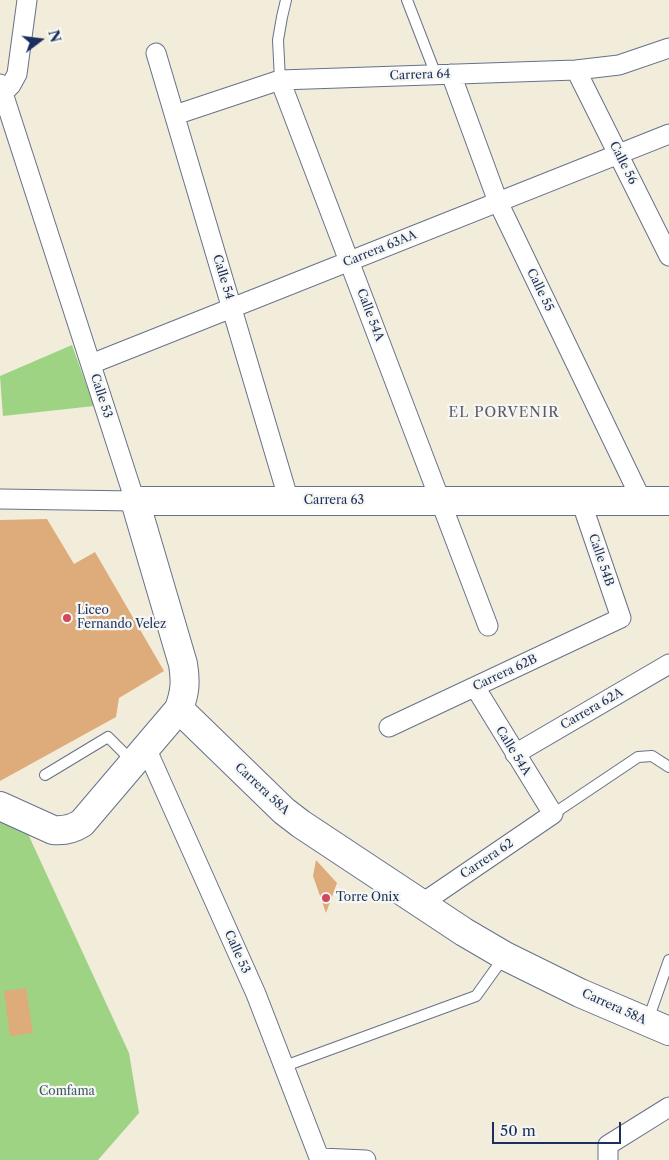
<!DOCTYPE html>
<style>
body{margin:0}
#map{position:relative;width:669px;height:1160px;overflow:hidden;background:#f2ecdb;font-family:"Libre Caslon Text",serif}
canvas{display:block}
.north{position:absolute;left:15px;top:15px;width:50px;height:50px;-webkit-text-stroke:4px #f6f6f2;paint-order:stroke;rotate:75deg;font-size:14px;font-weight:700;line-height:20px;text-align:center;color:#1b2f5e}
.north::after{content:'';display:block;margin:auto;width:18px;height:22px;background:#1b2f5e;clip-path:polygon(50% 0,100% 100%,50% 72%,0 100%)}
.scale{position:absolute;left:492px;top:1122px;width:129px;height:22px;box-sizing:border-box;border:2px solid #1b2f5e;border-top:0;padding-left:6px;font-size:15px;line-height:18px;white-space:nowrap;color:#1b2f5e;-webkit-text-stroke:4px #f6f6f2;paint-order:stroke}
</style>
<div id="map">
<canvas width="669" height="1160"></canvas>
<div class="north">N</div>
<div class="scale">50 m</div>
</div>
<script>
const ctx = document.querySelector('canvas').getContext('2d');
ctx.lineJoin = 'round';
function fill(path, color) {
  ctx.fillStyle = color;
  ctx.fill(path, 'evenodd');
}
function stroke(path, color, width, dash) {
  ctx.strokeStyle = color;
  ctx.lineWidth = width;
  ctx.lineCap = dash ? 'butt' : 'round';
  ctx.setLineDash(dash || []);
  ctx.stroke(path);
}
function label(font, color, halo, rows, align = 'center') {
  ctx.font = font + ' "Libre Caslon Text",serif';
  ctx.lineWidth = 4.5;
  ctx.setLineDash([]);
  ctx.textBaseline = 'middle';
  ctx.strokeStyle = halo;
  ctx.fillStyle = color;
  for (const [text, x, y, turn = 0] of rows) {
    ctx.save();
    ctx.translate(x, y);
    ctx.rotate((+turn || 0) * Math.PI / 180);
    ctx.textAlign = isNaN(turn) ? turn : align;
    if (halo) ctx.strokeText(text, 0, 0);
    ctx.fillText(text, 0, 0);
    ctx.restore();
  }
}
fill(new Path2D(`
 M72,345L94,406L3,416L0,376Z
 M0,822L28,834L129,1053L139,1113L98,1160H0Z`), '#9ed383');
fill(new Path2D(`
 M47,519L74,564L95,552L164,671L119,698L116,717L0,781V520Z
 M316,860L337,883L326,913L313,876Z
 M26,988L33,1033L10,1036L4,991Z`), '#deab7b');
const lane = new Path2D(`
 M407,0L436,75
 M280,80L278,40L282,17L286,0
 M45,775L108,737L133,762
 M553,814L638,757L652,756L669,767
 M648,1020L669,960
 M285,1066L476,996L504,957`);
const street = new Path2D(`
 M156,53L289,501
 M576,70L669,256
 M451,74L498,202L642,501
 M280,80L488,626
 M0,84L135,501L0,499
 M0,94L3,93L11,85L17,74L27,0
 M175,115L280,80L576,70L619,65L669,48
 M91,364L669,134
 M389,727L621,618L581,501
 M146,748L256,994L320,1160
 M515,754L669,664
 M421,904L553,814L475,687
 M320,1158L366,1160
 M608,1160V1145L669,1107`);
const secondary = new Path2D(`
 M179,709L284,811L301,824L464,932L505,956L580,993L669,1031
 M0,806L53,830C64,831 73,829 82,823L179,709C185,692 186,682 183,664L135,501H669`);
stroke(lane, '#66718a', 12);
stroke(street, '#66718a', 21);
stroke(secondary, '#66718a', 30);
stroke(lane, '#fff', 10);
stroke(street, '#fff', 19);
stroke(secondary, '#fff', 28);
for (const [x, y, r, color] of [
 [67,618,5,"#d1495b"],
 [326,898,5,"#d1495b"]
]) {
  const dot = new Path2D();
  dot.arc(x, y, r, 0, 2 * Math.PI);
  ctx.fillStyle = color;
  ctx.fill(dot);
  stroke(dot, '#f6f6f2', 2);
}
label('12px', '#1b2f5e', '#f6f6f2', [
 ["Carrera 64",420,75,-2],
 ["Calle 56",623,163,63],
 ["Carrera 63AA",380,249,-22],
 ["Calle 54",223,277,73],
 ["Calle 55",540,290,64],
 ["Calle 54A",370,315,69],
 ["Calle 53",101,396,72],
 ["Carrera 63",334,501],
 ["Calle 54B",601,560,71],
 ["Carrera 62B",505,673,-25],
 ["Carrera 62A",592,709,-30],
 ["Calle 54A",513,751,58],
 ["Carrera 58A",262,789,43],
 ["Carrera 62",487,859,-34],
 ["Calle 53",237,952,66],
 ["Carrera 58A",614,1007,24]
]);
label('12px', '#1b2f5e', '#f6f6f2', [
 ["Liceo",77,611],
 ["Fernando Velez",77,625],
 ["Torre Onix",336,898]
], 'left');
label('12px', '#3c5867', '#f6f6f2', [
 ["Comfama",67,1092]
]);
ctx.letterSpacing = '1px';
label('14px', '#5f5a68', '#f6f6f2', [
 ["EL PORVENIR",504,413]
]);
ctx.letterSpacing = '0px';
</script>
